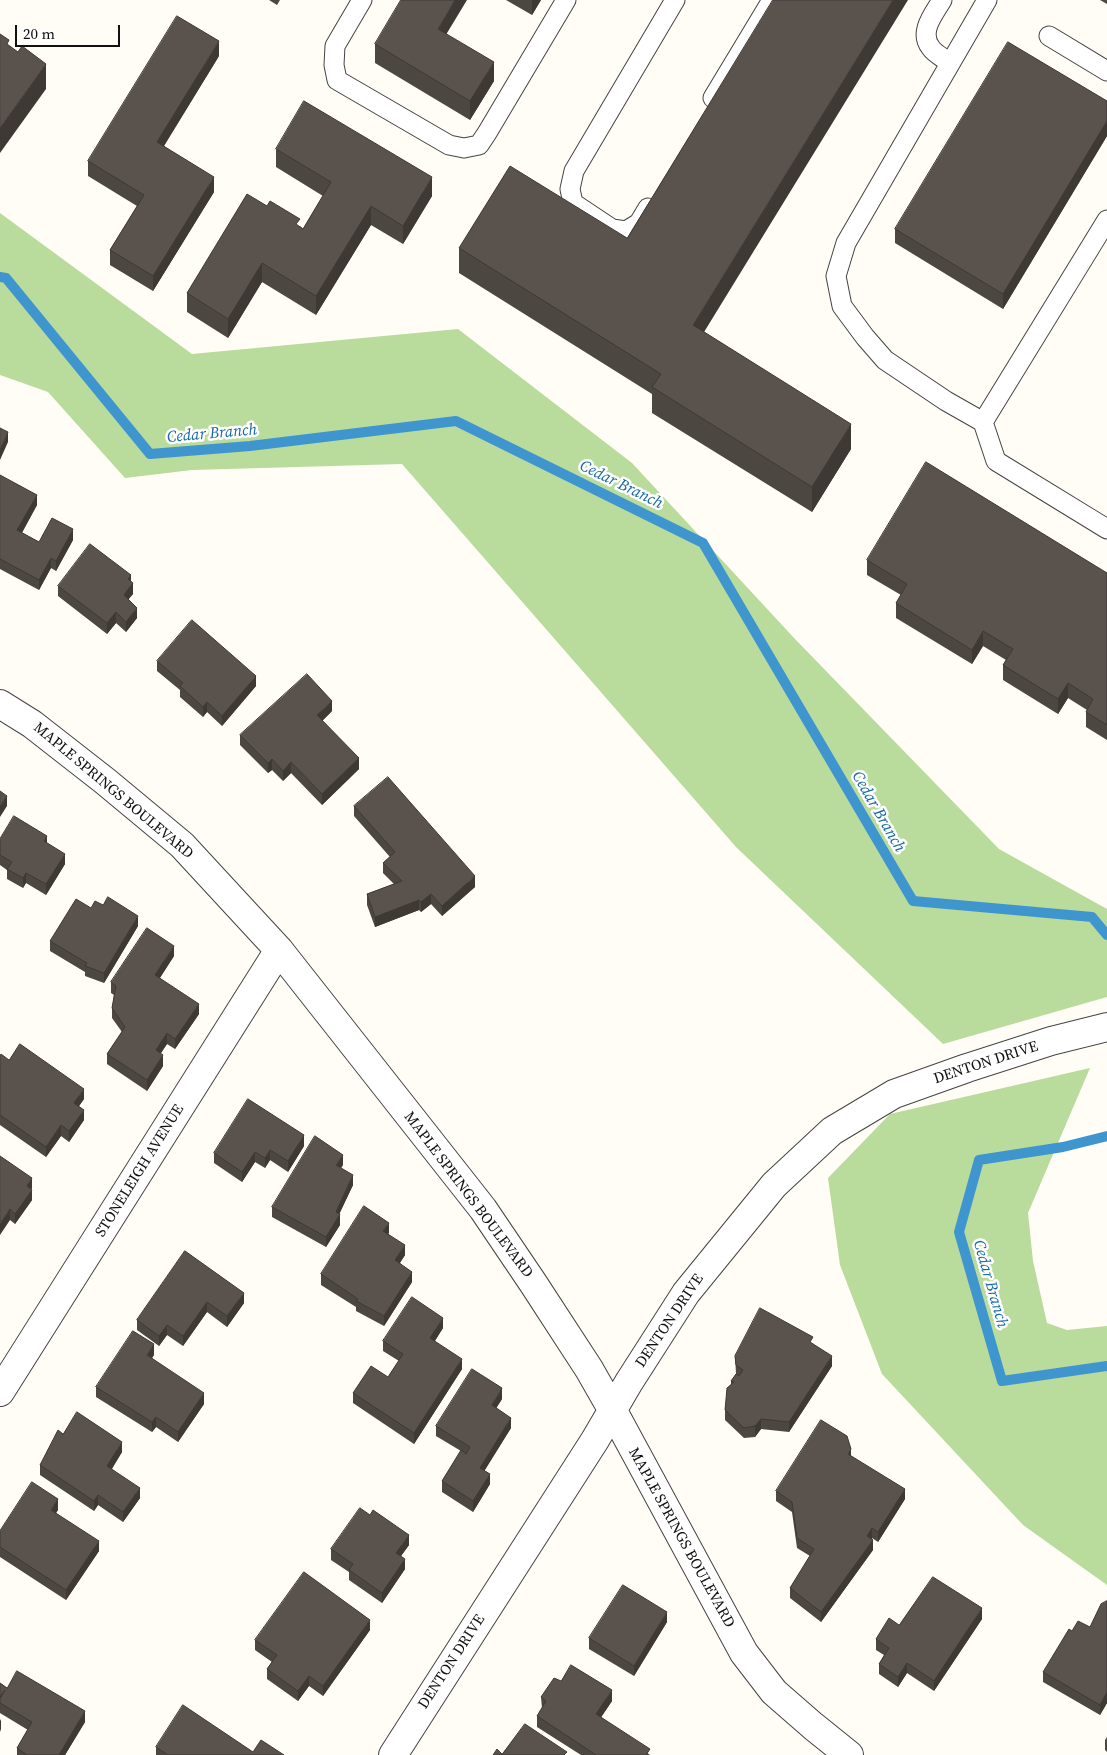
<!DOCTYPE html>
<style>
body{margin:0}
#map{position:relative;width:1107px;height:1755px;overflow:hidden;background:#fffdf5;font-family:"Source Serif 4",serif}
canvas{display:block}
.scale{position:absolute;left:15px;top:25px;width:105px;height:22px;box-sizing:border-box;border:2px solid #111;border-top:0;padding-left:6px;font-size:15px;line-height:18px;white-space:nowrap;color:#111;-webkit-text-stroke:4px #fff;paint-order:stroke}
</style>
<div id="map">
<canvas width="1107" height="1755"></canvas>
<div class="scale">20 m</div>
</div>
<script>
const ctx = document.querySelector('canvas').getContext('2d');
ctx.lineJoin = 'round';
function fill(path, color) {
  ctx.fillStyle = color;
  ctx.fill(path, 'evenodd');
}
function stroke(path, color, width, dash) {
  ctx.strokeStyle = color;
  ctx.lineWidth = width;
  ctx.lineCap = dash ? 'butt' : 'round';
  ctx.setLineDash(dash || []);
  ctx.stroke(path);
}
function label(font, color, halo, rows, align = 'center') {
  ctx.font = font + ' "Source Serif 4",serif';
  ctx.lineWidth = 5;
  ctx.setLineDash([]);
  ctx.textBaseline = 'middle';
  ctx.strokeStyle = halo;
  ctx.fillStyle = color;
  for (const [text, x, y, turn = 0] of rows) {
    ctx.save();
    ctx.translate(x, y);
    ctx.rotate((+turn || 0) * Math.PI / 180);
    ctx.textAlign = isNaN(turn) ? turn : align;
    if (halo) ctx.strokeText(text, 0, 0);
    ctx.fillText(text, 0, 0);
    ctx.restore();
  }
}
fill(new Path2D(`
 M0,213L192,354L458,329L632,463L795,639L999,849L1107,909V997L943,1044L736,847L402,464L192,470L125,478L48,392L0,375Z
 M1090,1068L1028,1213L1033,1261L1047,1323L1067,1330L1107,1326V1585L1023,1525L882,1374L840,1265L828,1178L890,1114Z`), '#b9dc9c');
stroke(new Path2D(`
 M0,277L6,278L150,454L250,446L456,421L703,543L913,901L1092,917L1107,935
 M1107,1136L1063,1147L979,1160L959,1232L1002,1381L1107,1366`), '#3f96cf', 10);
const lane = new Path2D(`
 M362,0L335,46L334,65L337,80L449,145L464,148L479,145L487,133L566,0
 M942,0C934,14 918,32 931,48C935,54 944,58 950,63
 M987,0L846,243L836,276L842,306L865,337L885,360L946,401L983,422L996,461L1107,529
 M1049,36L1107,71
 M713,98L772,0
 M648,208L639,223L626,231L612,229L573,203L570,189L574,171L675,0
 M983,422L1107,220`);
const street = new Path2D(`
 M0,704L32,724L105,781L182,845L279,950L483,1209L533,1283L589,1369L613,1411L744,1653L774,1692L813,1726L849,1755
 M0,1392L279,950
 M393,1755L595,1440L629,1382L686,1293L774,1185L832,1131L894,1094L967,1068L1051,1041L1107,1027`);
stroke(lane, '#444', 21);
stroke(street, '#444', 30);
stroke(lane, '#fff', 19);
stroke(street, '#fff', 28);
fill(new Path2D(`
 M269,0H280L277,5Z
 M506,0H541L532,15Z
 M1100,0H1107V4Z
 M446,34L494,81L470,120L375,63V44Z
 M219,56L164,146L214,192L153,291L110,265V250L137,206L88,176V161Z
 M1107,101V136L1003,309L895,243V229Z
 M276,149L432,196L403,244L371,225L316,315L262,282L228,338L187,312V293L300,226L303,229L323,196L276,167Z
 M459,248L704,332L851,449L812,512L652,413V394L459,273Z
 M0,475L37,505L22,533L39,542L73,540L56,571L51,568L39,590L0,569Z
 M867,560L1107,573V740L1086,727V712L1087,710L1068,698L1058,714L1003,680V665L1006,660L983,646L972,664L896,618V603L901,595L867,575Z
 M131,582L133,594L128,599L137,618L126,632L116,623L107,634L58,596V586Z
 M157,661L256,686L222,726L207,712L203,717L180,697V690L157,671Z
 M332,711L322,721L359,769L322,805L291,773L283,781L272,770L268,773L240,745V735Z
 M354,806L475,887L442,916L431,904L421,912L419,910L375,927L367,905V894L394,884L383,873V863L390,857L354,816Z
 M0,839L47,844L65,864L46,895L26,883L23,888L7,879V870L0,865Z
 M91,908L138,926L104,983L85,976V972L50,951V941Z
 M174,956L160,978L199,1014L175,1049L167,1044L160,1053L163,1066L147,1091L107,1064V1054L122,1032L112,1018V1008L114,995L111,993V982Z
 M0,1056L84,1099L79,1106L84,1120L69,1142L61,1136L46,1157L0,1125Z
 M304,1146L288,1172L270,1160L265,1168L255,1162L242,1182L214,1163V1153Z
 M0,1156L32,1188L31,1189L32,1200L15,1224L10,1220Z
 M343,1165L341,1168L353,1185L339,1214L340,1225L326,1247L272,1217V1207Z
 M389,1233L388,1234L405,1255L400,1263L412,1282L384,1326L356,1311V1307L321,1285V1274Z
 M185,1251L244,1303L227,1327L207,1312L183,1346L167,1335L159,1346L137,1330V1320Z
 M443,1328L435,1341L462,1369L414,1444L353,1403V1393L388,1377L399,1361L383,1351V1341Z
 M813,1344L832,1366L789,1432L761,1429L755,1437L744,1438L725,1420V1410L731,1384V1381L736,1374L735,1356Z
 M154,1355L152,1358L204,1404L178,1442L156,1427L152,1432L96,1397V1387Z
 M502,1399L496,1408L511,1428L484,1471L490,1484L473,1512L442,1492V1481L461,1451L436,1436V1426Z
 M63,1434L122,1452L112,1469L140,1498L123,1522L98,1505L94,1511L40,1475V1465Z
 M851,1456L905,1499L878,1542L872,1538L873,1550L821,1622L790,1598V1588L810,1556L797,1548L792,1512L776,1501V1491Z
 M58,1510L56,1513L99,1551L66,1600L0,1557V1531Z
 M409,1545L401,1556L405,1569L382,1603L349,1580V1572L331,1560V1549Z
 M1107,1601V1703L1100,1715L1043,1682V1672L1090,1627Z
 M982,1619L934,1691L907,1673L898,1687L879,1674V1664L884,1655L876,1650V1639L899,1625Z
 M667,1622L634,1676L589,1649V1638Z
 M370,1630L323,1696L309,1686L298,1701L267,1679V1669L272,1662L255,1650V1640Z
 M561,1681L612,1701L601,1717L650,1755H581L537,1727V1716L542,1708L541,1697Z
 M0,1683L7,1688L85,1722L65,1755H17V1748L28,1730L0,1713Z
 M1107,1737V1752L1105,1750V1740Z
 M156,1747L253,1752L284,1755H156Z`), '#4d4742');
fill(new Path2D(`
 M455,0H467L438,48V29Z
 M532,0H541L532,15Z
 M893,0H908L693,350V325Z
 M219,41V56L157,157V142Z
 M494,62V81L470,120V101Z
 M46,64V89L0,153V128Z
 M1107,121V136L1003,309V294Z
 M214,177V192L153,291V276Z
 M432,177V196L403,244V226Z
 M371,206V225L316,315V296Z
 M262,263V282L228,338V319Z
 M851,424V449L812,512V487Z
 M8,432V442L0,460V450Z
 M37,495V505L17,541V530Z
 M73,529V540L56,571V561Z
 M51,558V568L39,590V580Z
 M131,575V585L133,583V594L124,605V595L128,579Z
 M137,608V618L126,632V622Z
 M116,612V623L107,634V623Z
 M983,631V646L972,664V650Z
 M256,676V686L222,726V716Z
 M1068,683V698L1058,714V699Z
 M332,701V711L317,726V715Z
 M207,702V712L203,717V707Z
 M359,758V769L322,805V794Z
 M272,759V770L268,773V763Z
 M291,762V773L283,781V771Z
 M7,796V806L0,817V806Z
 M47,836V846L44,841Z
 M65,854V864L46,895V884Z
 M26,873V883L23,888V878Z
 M475,876V887L442,916V906Z
 M431,894V904L421,912V902Z
 M419,900V910L375,927V917Z
 M138,916V926L104,983V973Z
 M174,946V956L155,985V975Z
 M199,1004V1014L175,1049V1039Z
 M167,1033V1044L156,1061V1050Z
 M163,1055V1066L147,1091V1080Z
 M84,1089V1099L74,1113V1103Z
 M84,1110V1120L69,1142V1131Z
 M61,1125V1136L46,1157V1147Z
 M304,1135V1146L288,1172V1161Z
 M270,1150V1160L265,1168V1158Z
 M255,1152V1162L242,1182V1172Z
 M343,1155V1165L336,1175V1165Z
 M353,1175V1185L337,1219L340,1214V1225L326,1247V1237L336,1212Z
 M32,1178V1188L27,1196V1186Z
 M32,1190V1200L15,1224V1214Z
 M10,1209V1220L0,1235V1224Z
 M389,1223V1233L383,1241V1231Z
 M405,1245V1255L395,1270V1260Z
 M412,1272V1282L384,1326V1316Z
 M244,1293V1303L227,1327V1316Z
 M207,1302V1312L183,1346V1336Z
 M443,1318V1328L430,1348V1338Z
 M167,1325V1335L159,1346V1336Z
 M154,1344V1355L147,1365V1355Z
 M832,1356V1366L789,1432V1422Z
 M462,1359V1369L414,1444V1433Z
 M502,1388V1399L492,1415V1405Z
 M204,1393V1404L178,1442V1432Z
 M156,1417V1427L152,1432V1422Z
 M511,1418V1428L480,1478V1468Z
 M761,1419V1429L755,1437V1426Z
 M122,1442V1452L107,1476V1466Z
 M851,1449V1460L848,1454Z
 M490,1474V1484L473,1512V1501Z
 M140,1488V1498L123,1522V1512Z
 M905,1489V1499L878,1542V1532Z
 M98,1495V1505L94,1511V1501Z
 M58,1499V1510L51,1520V1510Z
 M872,1528V1538L867,1546V1536Z
 M409,1535V1545L396,1563V1553Z
 M873,1540V1550L821,1622V1612Z
 M99,1541V1551L66,1600V1590Z
 M405,1559V1569L382,1603V1593Z
 M982,1608V1619L934,1691V1681Z
 M667,1612V1622L634,1676V1666Z
 M370,1620V1630L323,1696V1686Z
 M907,1663V1673L898,1687V1677Z
 M309,1676V1686L298,1701V1691Z
 M612,1690V1701L596,1725V1714Z
 M1107,1692V1703L1100,1715V1705Z
 M85,1711V1722L65,1755H59Z
 M1,1719V1729L0,1732V1721Z`), '#3f3936');
const building = new Path2D(`
 M401,0H455L438,29L494,62L470,101L375,44Z
 M773,0H893L693,325L851,424L812,487L652,387L661,374L459,248L510,166L627,238Z
 M177,16L219,41L157,142L214,177L153,276L110,250L144,195L88,161Z
 M0,34L9,40L7,44L18,52L22,46L46,64L0,128Z
 M1008,42L1107,101V121L1003,294L895,229Z
 M304,101L432,177L403,226L371,206L316,296L262,263L228,319L187,293L247,194L267,206L270,201L300,219L296,224L303,229L331,182L276,149Z
 M0,428L8,432L0,450Z
 M926,462L1107,573V725L1086,712L1093,699L1068,683L1058,699L1003,665L1013,649L983,631L972,650L896,603L907,584L867,560Z
 M0,475L37,495L17,530L39,542L52,518L73,529L56,561L51,558L39,580L0,559Z
 M90,544L131,575L128,579L133,583L124,595L137,608L126,622L116,612L107,623L58,586Z
 M192,620L256,676L222,716L207,702L203,707L180,686L183,683L157,661Z
 M307,674L332,701L317,715L359,758L322,794L291,762L283,771L272,759L268,763L240,735Z
 M388,777L475,876L442,906L431,894L421,902L419,900L375,917L367,894L402,881L383,863L395,852L354,806Z
 M0,791L7,796L0,806Z
 M14,816L47,836L44,841L65,854L46,884L26,873L23,878L7,869L12,862L0,855V839Z
 M108,897L138,916L104,973L85,966L87,963L50,941L76,899L91,908L95,901L103,905Z
 M147,928L174,946L155,975L199,1004L175,1039L167,1033L156,1050L163,1055L147,1080L107,1054L125,1027L112,1008L116,986L111,982Z
 M20,1044L84,1089L74,1103L84,1110L69,1131L61,1125L46,1147L0,1115V1056L1,1054L9,1060Z
 M248,1099L304,1135L288,1161L270,1150L265,1158L255,1152L242,1172L214,1153Z
 M315,1136L343,1155L336,1165L353,1175L336,1212L340,1214L326,1237L272,1207Z
 M0,1156L32,1178L27,1186L32,1190L15,1214L10,1209L0,1224Z
 M364,1206L389,1223L383,1231L405,1245L395,1260L412,1272L384,1316L356,1301L358,1299L321,1274Z
 M185,1251L244,1293L227,1316L207,1302L183,1336L167,1325L159,1336L137,1320Z
 M412,1297L443,1318L430,1338L462,1359L414,1433L353,1393L371,1366L388,1377L403,1354L383,1341Z
 M760,1308L813,1337L810,1342L832,1356L789,1422L761,1419L755,1426L744,1428L725,1410L727,1388L734,1382L731,1381L736,1374L739,1376L743,1370L736,1365L735,1356Z
 M133,1331L154,1344L147,1355L204,1393L178,1432L156,1417L152,1422L96,1387Z
 M472,1369L502,1388L492,1405L511,1418L480,1468L490,1474L473,1501L442,1481L461,1450L466,1454L470,1447L436,1426Z
 M77,1412L122,1442L107,1466L140,1488L123,1512L98,1495L94,1501L40,1465L58,1430L63,1434Z
 M821,1420L847,1436L851,1449L848,1454L905,1489L878,1532L872,1528L867,1536L873,1540L821,1612L790,1588L814,1549L797,1538L792,1502L776,1491Z
 M32,1482L58,1499L51,1510L99,1541L66,1590L0,1547V1531Z
 M360,1508L370,1515L373,1510L409,1535L396,1553L405,1559L382,1593L349,1570L353,1564L331,1549Z
 M304,1572L370,1620L323,1686L309,1676L298,1691L267,1669L277,1655L255,1640Z
 M933,1577L982,1608L934,1681L907,1663L898,1677L879,1664L889,1648L876,1639L889,1618L899,1625Z
 M623,1585L667,1612L634,1666L589,1638Z
 M1107,1601V1692L1100,1705L1043,1672L1069,1629L1072,1631L1078,1621L1090,1627L1101,1604Z
 M571,1665L612,1690L596,1714L650,1749L646,1755H596L537,1716L546,1701L541,1697L554,1678L561,1681Z
 M17,1671L85,1711L59,1755H27L17,1748L32,1722L0,1703V1699L5,1690L0,1697V1683L7,1688Z
 M183,1705L253,1752L261,1740L284,1755H168L156,1747Z
 M525,1724L567,1752L564,1755H493L497,1749L502,1754Z`);
fill(building, '#5a524d');
stroke(building, '#3f3936', 1);
label('15px', '#111', '#fff', [
 ["MAPLE SPRINGS BOULEVARD",113,791,40],
 ["DENTON DRIVE",986,1063,-18],
 ["STONELEIGH AVENUE",140,1171,-58],
 ["MAPLE SPRINGS BOULEVARD",468,1195,53],
 ["DENTON DRIVE",670,1321,-56],
 ["MAPLE SPRINGS BOULEVARD",681,1538,61],
 ["DENTON DRIVE",452,1662,-57]
]);
label('italic 16px', '#1768a6', '#fff', [
 ["Cedar Branch",212,434,-5],
 ["Cedar Branch",621,485,26],
 ["Cedar Branch",878,812,60],
 ["Cedar Branch",990,1284,74]
]);
</script>
